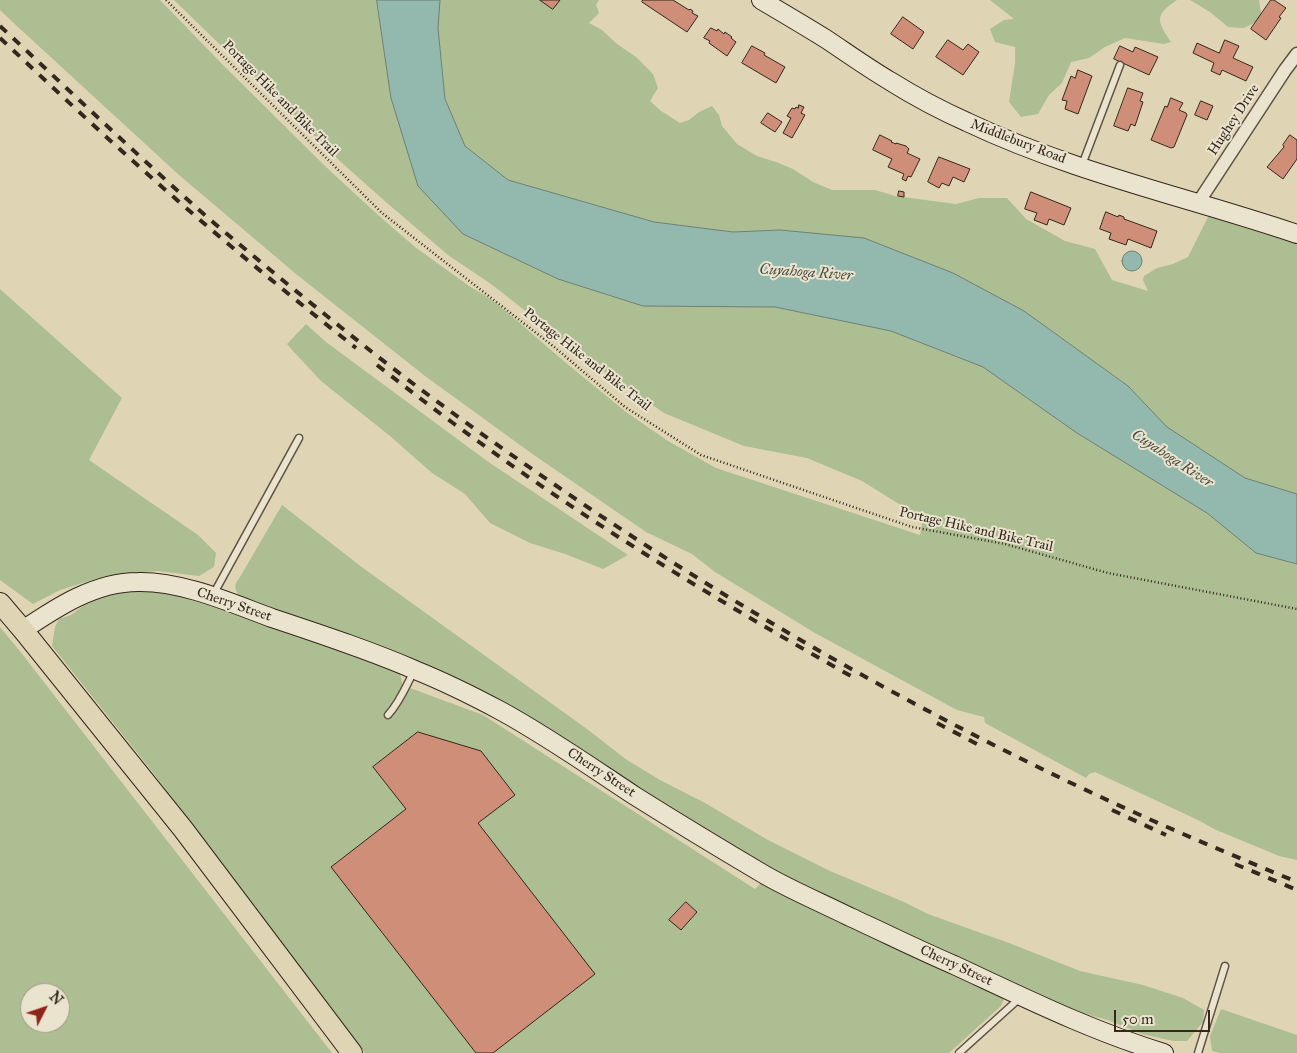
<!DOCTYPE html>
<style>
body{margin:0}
#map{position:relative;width:1297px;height:1053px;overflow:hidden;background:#dfd5b5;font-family:"IM FELL Great Primer",serif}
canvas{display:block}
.north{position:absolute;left:20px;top:983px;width:50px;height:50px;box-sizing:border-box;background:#eae4cf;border:1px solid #a29888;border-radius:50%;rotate:49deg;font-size:14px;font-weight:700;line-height:20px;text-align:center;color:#35271d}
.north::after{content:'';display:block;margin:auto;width:18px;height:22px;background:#8f2418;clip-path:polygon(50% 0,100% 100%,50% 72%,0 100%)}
.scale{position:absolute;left:1114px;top:1010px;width:96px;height:22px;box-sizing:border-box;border:2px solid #35271d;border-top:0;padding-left:6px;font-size:15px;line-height:18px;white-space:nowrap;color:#35271d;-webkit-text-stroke:4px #eae4cf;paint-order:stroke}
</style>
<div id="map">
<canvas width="1297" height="1053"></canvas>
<div class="north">N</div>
<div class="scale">50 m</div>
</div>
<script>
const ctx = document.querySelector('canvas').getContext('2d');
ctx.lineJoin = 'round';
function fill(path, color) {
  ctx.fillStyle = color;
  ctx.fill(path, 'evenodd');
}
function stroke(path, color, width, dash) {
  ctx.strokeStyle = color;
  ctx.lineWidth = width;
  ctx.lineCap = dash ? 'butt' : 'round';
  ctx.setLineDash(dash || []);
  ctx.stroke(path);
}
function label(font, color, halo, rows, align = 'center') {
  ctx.font = font + ' "IM FELL Great Primer",serif';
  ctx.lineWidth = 4;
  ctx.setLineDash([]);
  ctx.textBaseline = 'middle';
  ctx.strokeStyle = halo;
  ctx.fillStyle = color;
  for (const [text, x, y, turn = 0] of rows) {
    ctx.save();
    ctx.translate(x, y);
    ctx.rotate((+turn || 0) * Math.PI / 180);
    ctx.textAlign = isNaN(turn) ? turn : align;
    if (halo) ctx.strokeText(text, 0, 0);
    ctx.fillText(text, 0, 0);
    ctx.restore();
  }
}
fill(new Path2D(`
 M0,0H160L221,63L326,167L378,215L415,247L469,286L489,298L507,312L566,363L626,412L668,441L716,468L920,535L923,519L862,481L807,458L744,446L664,413L593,364L491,284L448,255L387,203L341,162L174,0H377L391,98L463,234L558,279L643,306L774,307L891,331L983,367L1077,433L1207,513L1256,553L1297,564V860L1279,856L1214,829L1200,821L1095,772L1089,774L1086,778L985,723L984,717L957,710L815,633L715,572L692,554L646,532L531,453L425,376L296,274L179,175L18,27L0,10Z
 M440,0H599L596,5L599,13L589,23L602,30L617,44L636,57L653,74L658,88L650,101L661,111L680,123L689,120L699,112L712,106L719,115L722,126L737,144L757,156L776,162L793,169L813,182L832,190H875L895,196L956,204L979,198H1007L1026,219L1065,241L1095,249L1112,280L1148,291L1143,280L1144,276L1157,268L1173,264L1188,257L1209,215L1223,221L1297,244V494L1245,478L1167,427L1128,386L1024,311L953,273L864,238L780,230L733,232L654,222L508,180L465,146L445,99L438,28Z
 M990,0H1177C1154,15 1157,21 1171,42L1164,44L1125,38L1105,47L1089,58L1071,62L1062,83L1049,95L1038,114L1021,117L1009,102L1015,63V47L995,42L990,29L1004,20L1014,19Z
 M1190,0H1259L1262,19L1244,28L1228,27L1210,12Z
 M0,289L122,398L89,460L198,535L216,553L214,567L199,576L158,571L105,576L60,590L33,604L0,580Z
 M306,324L326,342L487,461L628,555L603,569L565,554L530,543L490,523L465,494L432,473L390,436L321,381L293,351L287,344Z
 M282,505L363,568L587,729L627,760L660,780L705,803L768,840L830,871L904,902L928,914L1009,943L1080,971L1143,985L1183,998L1204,1010L1203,1022L1187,1041H1173L1142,1034L1108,1020L1085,1014L1077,1017L810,892L576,752L241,599C234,589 233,586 240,577Z
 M144,590C183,592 215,604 252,617C302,634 351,654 400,673L402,682V685L483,715L755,889L764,880L893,947L963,979L1005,996L1001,1006L949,1053H365L150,769L52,646L55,627L59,619L71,615L87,603L103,597L126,592Z
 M0,627L19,650L332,1053H0ZM30,993H60V1023H30Z
 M1221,1009L1297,1035V1053H1220L1212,1051L1210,1036Z`), '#acbe92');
const water = new Path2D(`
 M377,0H440L438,28L445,99L465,146L508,180L654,222L733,232L780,230L864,238L953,273L1024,311L1128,386L1167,427L1245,478L1297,494V564L1256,553L1207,513L1077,433L983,367L891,331L775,307L643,306L558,279L463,234L418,186L391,98Z
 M1122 261a10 10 0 1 1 20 0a10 10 0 1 1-20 0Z`);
fill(water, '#93b9ae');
stroke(water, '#6d7f74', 1);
const building = new Path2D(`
 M540,0H560L553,9Z
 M643,0H673L689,10L690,9L693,11L692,13L698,16L687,32L642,2Z
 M1271,0H1274L1286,8L1279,17L1281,18L1266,40L1251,29Z
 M903,17L924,32L913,49L891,34Z
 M711,28L717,31L718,29L724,34L725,32L732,37L731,38L736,42L727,56L709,43L710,41L704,38Z
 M948,40L963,50L968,44L979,52L963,75L936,57Z
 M1225,40L1239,46L1233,58L1253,67L1246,81L1222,70L1220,75L1211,71L1214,63L1193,53L1197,43L1219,53Z
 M752,46L765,53L764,55L785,67L776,83L742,63Z
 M1120,46L1133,52L1135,47L1158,57L1149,75L1114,59Z
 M1078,70L1092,76L1078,114L1065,109L1067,101L1062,100L1071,76L1075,78Z
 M1128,88L1143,93L1140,101L1143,102L1135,126L1131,124L1128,131L1114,126Z
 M1171,98L1183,103L1179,110L1186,113L1187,115L1174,147L1171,148L1151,140L1165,106L1167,107Z
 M1201,101L1213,106L1207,120L1195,115Z
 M799,105L804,107L801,113L805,115L792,138L783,133L791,118L787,116L792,108L795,109L796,107L798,108Z
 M768,113L782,122L775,132L761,123Z
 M880,135L892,141L891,142L896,144V143L906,146L909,149L907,153L920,159L911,177L908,176L906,181L902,179L904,174L888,167L892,159L873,150Z
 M1290,135L1297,140V159L1283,179L1267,167L1284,147L1283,145Z
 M939,157L970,169L964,182L953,177L949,186L942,183L939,188L928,182Z
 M899,191L904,192V197L898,196Z
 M1031,192L1071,208L1064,225L1049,219L1047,225L1034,220L1037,213L1025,209Z
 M1106,212L1118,217L1119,215L1124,217V219L1157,231L1151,248L1128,239L1126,245L1109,239L1111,233L1100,229Z
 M418,732L481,751L515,795L478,823L595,974L493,1053H476L331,867L406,809L373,767Z
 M686,902L697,912L681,930L669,920Z`);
fill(building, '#cf8e77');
stroke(building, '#35271d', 1);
const lane = new Path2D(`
 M1082,165L1120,65
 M213,595L299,438
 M388,715C400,702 406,686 414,671
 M959,1053L1021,997
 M1198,1053L1225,966`);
const street = new Path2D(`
 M1198,203L1285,70L1297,54`);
const secondary = new Path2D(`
 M761,0C783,13 805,26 826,39C847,53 868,68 890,81C914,96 940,110 967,122C1072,172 1187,197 1297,234
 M23,630C57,607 95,582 138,582C182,581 231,603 272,618C320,634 369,650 415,670C445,682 473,696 501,711C547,736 591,767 635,796C678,823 721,849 765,875C793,891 822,903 850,917C885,933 919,950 954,965C1023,997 1091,1031 1164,1053`);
const primary = new Path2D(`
 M0,603L23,630L183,829L352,1053`);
stroke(lane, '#605243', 9);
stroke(street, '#605243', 15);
stroke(secondary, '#35271d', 20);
stroke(primary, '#35271d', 22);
stroke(new Path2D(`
 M166,0L382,213L553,346L625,407L701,455L912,527L1005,544L1108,573L1297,609`), '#35271d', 2.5, [1, 2.5]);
stroke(lane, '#eae4cf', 6);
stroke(street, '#eae4cf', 12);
stroke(secondary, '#eae4cf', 18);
stroke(primary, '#dfd5b5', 20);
stroke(new Path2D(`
 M0,26C71,92 141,159 214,223C266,267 319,310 372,352C442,407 515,458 589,508C763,624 947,728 1138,814C1191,838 1244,860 1297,882
 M0,38C44,79 88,121 133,161C205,226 280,288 356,348
 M377,365C403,385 427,404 453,423C581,518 719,602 858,680
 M937,723L977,744
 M1112,810L1166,835
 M1235,864L1297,890`), '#35271d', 4, [9, 9]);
label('14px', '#35271d', '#eae4cf', [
 ["Portage Hike and Bike Trail",280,99,45],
 ["Hughey Drive",1234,120,-57],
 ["Middlebury Road",1018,142,21],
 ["Portage Hike and Bike Trail",587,360,38],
 ["Portage Hike and Bike Trail",976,530,13],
 ["Cherry Street",234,605,19],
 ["Cherry Street",601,773,33],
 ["Cherry Street",956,966,25]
]);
label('italic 15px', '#4c4c41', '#eae4cf', [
 ["Cuyahoga River",806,273,4],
 ["Cuyahoga River",1172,459,33]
]);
</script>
